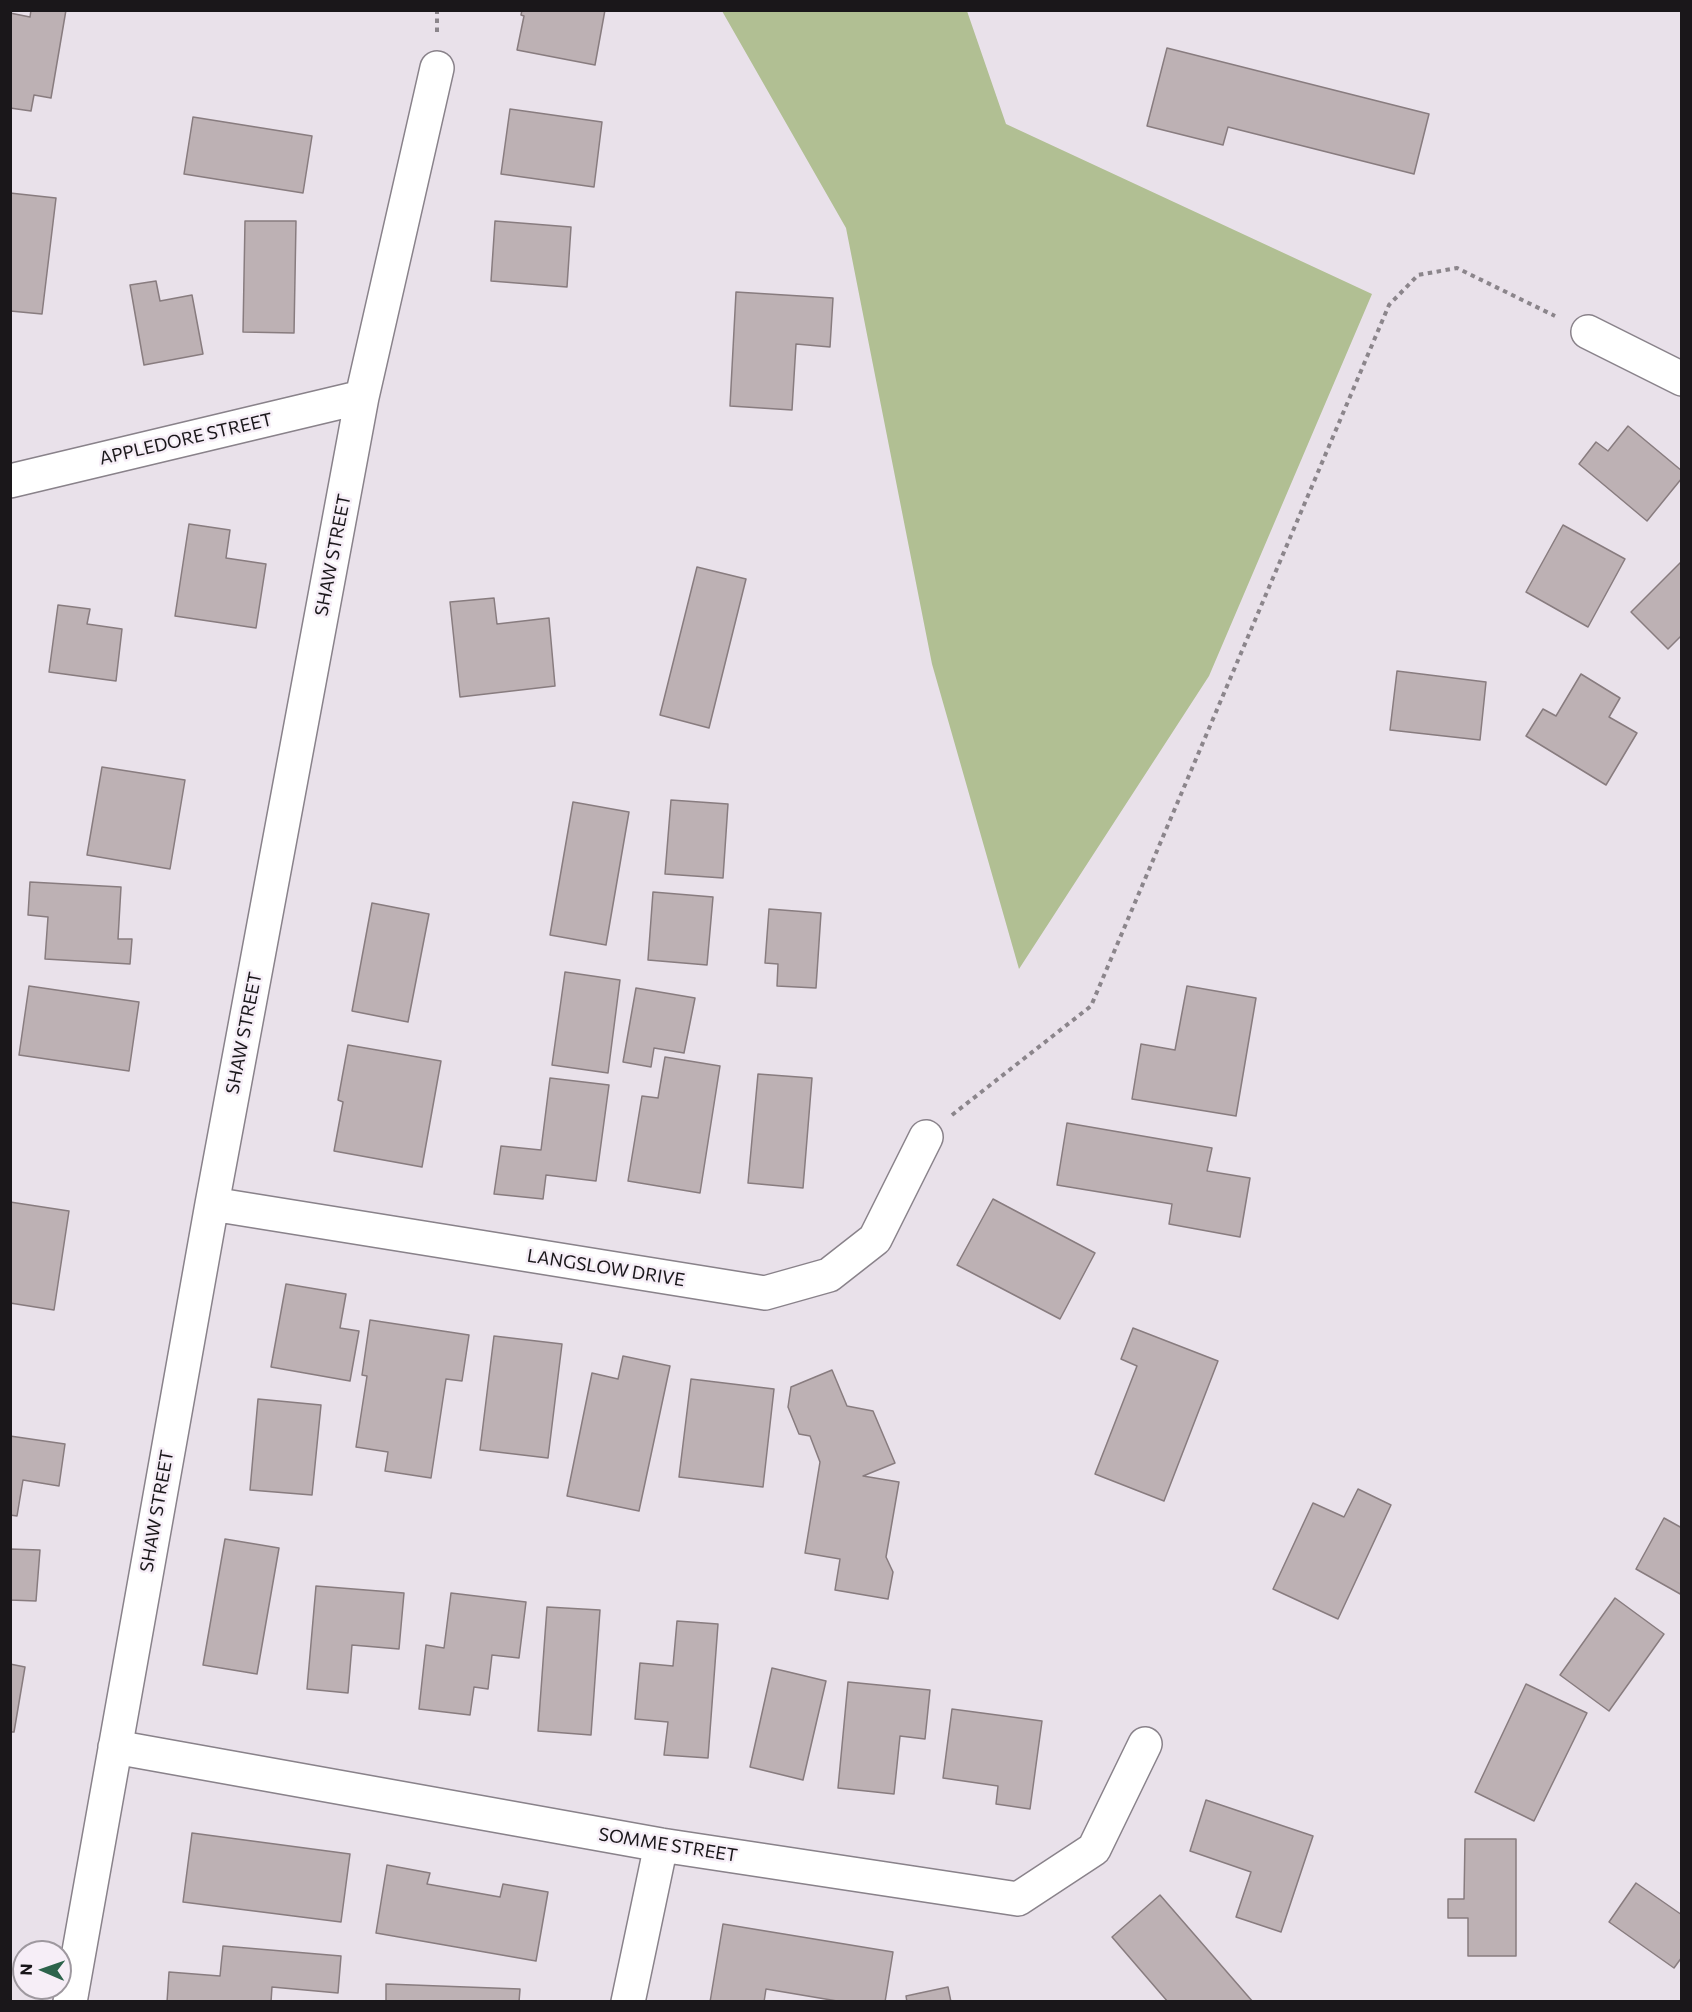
<!DOCTYPE html>
<style>
body{margin:0}
#map{position:relative;width:1692px;height:2012px;overflow:hidden;background:#e9e1ea;font-family:Commissioner,sans-serif}
canvas{display:block}
.frame{position:absolute;inset:0;border:12px solid #1a171a;pointer-events:none}
.north{position:absolute;left:12px;top:1940px;width:60px;height:60px;box-sizing:border-box;background:#f6eef7;border:2px solid #9e989f;border-radius:50%;rotate:272deg;font-size:16px;font-weight:700;line-height:24px;text-align:center;color:#1a171a}
.north::after{content:'';display:block;margin:auto;width:21px;height:27px;background:#2c634b;clip-path:polygon(50% 0,100% 100%,50% 72%,0 100%)}
</style>
<div id="map">
<canvas width="1692" height="2012"></canvas>
<div class="frame"></div>
<div class="north">N</div>
</div>
<script>
const ctx = document.querySelector('canvas').getContext('2d');
ctx.lineJoin = 'round';
function fill(path, color) {
  ctx.fillStyle = color;
  ctx.fill(path, 'evenodd');
}
function stroke(path, color, width, dash) {
  ctx.strokeStyle = color;
  ctx.lineWidth = width;
  ctx.lineCap = dash ? 'butt' : 'round';
  ctx.setLineDash(dash || []);
  ctx.stroke(path);
}
function label(font, color, halo, rows, align = 'center') {
  ctx.font = font + ' Commissioner,sans-serif';
  ctx.lineWidth = 5;
  ctx.setLineDash([]);
  ctx.textBaseline = 'middle';
  ctx.strokeStyle = halo;
  ctx.fillStyle = color;
  for (const [text, x, y, turn = 0] of rows) {
    ctx.save();
    ctx.translate(x, y);
    ctx.rotate((+turn || 0) * Math.PI / 180);
    ctx.textAlign = isNaN(turn) ? turn : align;
    if (halo) ctx.strokeText(text, 0, 0);
    ctx.fillText(text, 0, 0);
    ctx.restore();
  }
}
fill(new Path2D(`
 M722,11H967L1006,124L1372,294L1209,676L1019,969L932,664L846,228Z`), '#b1bf93');
const building = new Path2D(`
 M31,10H66L51,98L34,95L31,111L10,108V13L30,17Z
 M522,10H605L595,65L517,50L524,16L521,15Z
 M1167,48L1429,114L1414,174L1228,127L1223,145L1147,126Z
 M510,109L602,122L594,187L501,174Z
 M193,117L312,136L303,193L184,174Z
 M10,193L56,198L42,314L10,311Z
 M245,221H296L294,333L243,332Z
 M495,221L571,227L567,287L491,281Z
 M156,281L160,301L192,295L203,354L144,365L130,285Z
 M736,292L833,298L830,347L796,344L792,410L730,406Z
 M1628,426L1682,471V478L1647,521L1579,464L1596,442L1608,451Z
 M189,524L230,530L226,558L266,564L256,628L175,616Z
 M1563,525L1625,559L1588,627L1526,592Z
 M1682,561V635L1668,649L1631,612Z
 M697,567L746,579L709,728L660,715Z
 M494,598L497,624L549,618L555,686L460,697L450,602Z
 M58,605L90,609L87,624L122,629L116,681L49,672Z
 M1397,671L1486,682L1480,740L1390,730Z
 M1581,674L1620,698L1609,717L1637,733L1606,785L1526,736L1543,709L1556,716Z
 M102,767L185,780L170,869L87,855Z
 M671,800L728,804L723,878L665,874Z
 M573,802L629,812L606,945L550,935Z
 M30,882L121,887L118,939H132L130,964L45,959L48,917L28,915Z
 M653,892L713,897L707,965L648,960Z
 M372,903L429,914L408,1022L352,1011Z
 M769,909L821,913L816,988L777,986L778,964L765,963Z
 M565,972L620,980L608,1073L552,1065Z
 M29,986L139,1002L129,1071L19,1055Z
 M1187,986L1256,998L1236,1116L1132,1099L1141,1044L1175,1050Z
 M636,988L695,998L684,1053L654,1048L651,1067L623,1062Z
 M348,1045L441,1061L422,1167L334,1151L343,1102L338,1100Z
 M665,1057L720,1066L700,1193L628,1181L642,1096L658,1098Z
 M758,1074L812,1078L803,1188L748,1183Z
 M550,1078L609,1085L596,1181L546,1175L543,1199L494,1194L501,1146L541,1150Z
 M1067,1123L1212,1148L1207,1171L1250,1178L1240,1237L1169,1224L1172,1204L1057,1185Z
 M993,1199L1095,1253L1060,1319L957,1265Z
 M10,1202L69,1211L54,1310L10,1303Z
 M286,1284L346,1294L340,1328L359,1331L350,1381L271,1367Z
 M370,1320L469,1335L462,1381L446,1379L431,1478L385,1471L388,1452L356,1447L367,1376L362,1375Z
 M1133,1328L1218,1361L1164,1501L1095,1474L1137,1366L1121,1359Z
 M494,1336L562,1344L548,1458L480,1450Z
 M623,1356L670,1366L639,1511L567,1496L592,1373L618,1379Z
 M832,1370L847,1406L873,1411L895,1463L863,1476L899,1482L886,1557L893,1572L888,1599L835,1590L840,1559L805,1553L820,1462L810,1436L799,1434L788,1407L791,1387Z
 M691,1379L774,1389L763,1487L679,1477Z
 M258,1399L321,1405L312,1495L250,1490Z
 M10,1436L65,1444L59,1486L23,1480L17,1516L10,1515Z
 M1358,1489L1391,1505L1338,1619L1273,1589L1313,1503L1344,1517Z
 M1664,1518L1682,1528V1595L1636,1569Z
 M225,1539L279,1548L257,1674L203,1665Z
 M10,1549L40,1550L36,1601L10,1600Z
 M316,1586L404,1593L399,1649L352,1645L348,1693L307,1689Z
 M451,1593L526,1602L519,1658L492,1655L488,1689L474,1687L470,1715L419,1709L426,1645L444,1648Z
 M1615,1598L1664,1634L1609,1711L1560,1675Z
 M547,1607L600,1610L591,1735L538,1731Z
 M677,1621L718,1624L708,1758L664,1755L668,1722L635,1719L640,1663L673,1666Z
 M10,1664L25,1667L14,1732H10Z
 M772,1668L826,1681L803,1780L750,1767Z
 M848,1682L930,1690L925,1739L900,1736L894,1794L838,1788Z
 M1526,1684L1587,1713L1534,1821L1475,1792Z
 M952,1709L1042,1721L1030,1809L996,1804L998,1786L943,1778Z
 M1206,1800L1313,1836L1281,1932L1236,1917L1251,1872L1190,1851Z
 M192,1833L350,1854L341,1922L183,1902Z
 M1465,1839H1516V1956H1468V1918H1448V1899H1464Z
 M387,1865L430,1873L427,1884L500,1897L503,1884L548,1892L536,1961L376,1933Z
 M1636,1883L1682,1915V1957L1674,1968L1609,1922Z
 M1160,1895L1253,2002H1168L1112,1937Z
 M723,1924L893,1952L885,2002H843L766,1989L764,2002H710Z
 M223,1946L341,1956L338,1993L272,1987L271,2002H167L169,1972L220,1976Z
 M386,1984L520,1989L519,2002H386Z
 M948,1987L951,2002H907L906,1996Z`);
fill(building, '#bdb1b4');
stroke(building, '#887c7f', 1.5);
const street = new Path2D(`
 M1588,332L1682,379
 M10,481L362,397
 M212,1204L765,1293L829,1275L875,1239L926,1137
 M115,1747L661,1845L1018,1899L1094,1849L1145,1744
 M70,2002L212,1204L362,397L437,68
 M628,2002L661,1845`);
stroke(street, '#89828a', 36);
stroke(new Path2D(`
 M437,32V10
 M952,1115L1091,1006L1389,305L1418,275L1457,268L1555,316`), '#8b858b', 4, [4.5, 4.5]);
stroke(street, '#fff', 33);
label('18px', '#1a171a', '#f6eef7', [
 ["APPLEDORE STREET",186,439,-13],
 ["SHAW STREET",333,555,-79],
 ["SHAW STREET",244,1033,-79],
 ["LANGSLOW DRIVE",606,1268,9],
 ["SHAW STREET",157,1511,-80],
 ["SOMME STREET",668,1845,9]
]);
</script>
